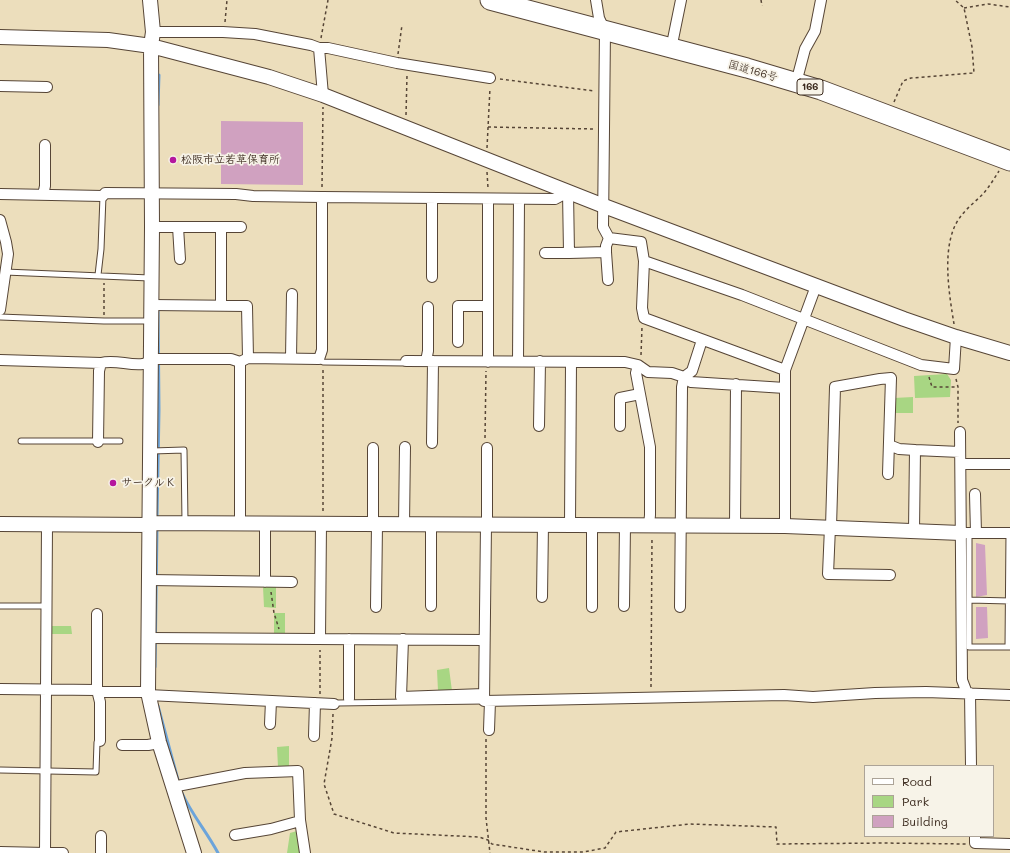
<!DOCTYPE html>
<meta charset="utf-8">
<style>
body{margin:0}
#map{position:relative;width:1010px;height:853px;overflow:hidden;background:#ecdebc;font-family:Mali,sans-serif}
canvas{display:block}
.legend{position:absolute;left:864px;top:765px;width:130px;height:72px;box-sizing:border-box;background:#f7f3e8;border:1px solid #aca397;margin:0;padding:5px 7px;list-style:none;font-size:12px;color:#3b2a1e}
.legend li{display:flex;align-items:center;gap:8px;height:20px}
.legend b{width:20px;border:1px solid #aca397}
</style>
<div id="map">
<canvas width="1010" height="853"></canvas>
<ul class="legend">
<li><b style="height:5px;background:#fff"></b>Road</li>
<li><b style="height:11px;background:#a8d683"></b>Park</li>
<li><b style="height:11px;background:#d0a1c0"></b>Building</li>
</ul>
</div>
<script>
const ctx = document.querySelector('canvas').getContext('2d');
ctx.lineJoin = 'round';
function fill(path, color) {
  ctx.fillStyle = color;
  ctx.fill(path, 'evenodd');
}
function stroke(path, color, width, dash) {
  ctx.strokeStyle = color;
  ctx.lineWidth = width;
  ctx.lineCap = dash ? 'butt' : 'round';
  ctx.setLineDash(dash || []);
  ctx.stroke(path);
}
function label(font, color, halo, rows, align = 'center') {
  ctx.font = font + ' Mali,"Klee One",sans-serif';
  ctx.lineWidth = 3.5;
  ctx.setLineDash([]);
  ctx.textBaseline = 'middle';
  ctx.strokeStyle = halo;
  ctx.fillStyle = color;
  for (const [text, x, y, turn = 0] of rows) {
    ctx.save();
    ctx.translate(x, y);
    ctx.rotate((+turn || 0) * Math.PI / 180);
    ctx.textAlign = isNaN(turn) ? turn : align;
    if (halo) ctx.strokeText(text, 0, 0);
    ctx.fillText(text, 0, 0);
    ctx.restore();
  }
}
fill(new Path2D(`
 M947,374L951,380L950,397L915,398L914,376Z
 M913,397V413H895L894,398Z
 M263,587H276V608L264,607Z
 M274,613H285V634H274Z
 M51,626H71L72,634H51Z
 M449,668L452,691H438L437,670Z
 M289,746V766L278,767L277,747Z
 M297,831L301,853H287L290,833Z`), '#a8d683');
stroke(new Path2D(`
 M158,105L159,75
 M157,519L159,410L158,307
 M155,667L157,527
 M158,706L178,780
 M182,793C192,815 207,832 218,853`), '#6ca4da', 3);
fill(new Path2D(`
 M221,121L303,122V185L221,184Z
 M976,543L985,545L987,595L976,597Z
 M976,607H987L988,638L976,639Z`), '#d0a1c0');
const lane = new Path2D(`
 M5,272L150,278
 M98,275L101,249L103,196
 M0,317L104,321H151
 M319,359L323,362L405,363L406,361
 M21,441H120
 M152,451L184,450L185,522
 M969,533V647H1010
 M969,600L1010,601
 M0,606H46
 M1008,647L1009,533
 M334,704L337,703L484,701
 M0,770L96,772L97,742L100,741`);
const street = new Path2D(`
 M596,0L599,18L605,31L603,227L609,238L641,242L644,261L642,308L644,318L785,370
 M153,32H223L255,34L311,45L319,48H328L397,63L490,78
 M319,48L323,95
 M671,49L681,0
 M796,83L805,49L815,31L821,0
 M0,86L47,87
 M0,194L103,196L105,193L236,194L253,196L322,197L555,199L568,192L569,253L606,252V246L609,238
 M43,195L45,186V145
 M0,220L6,242L8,254L0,310
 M152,227H221V305
 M178,227L180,259
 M221,227H241
 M606,252L608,280
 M545,253H569
 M644,261L742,295L921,365L954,369L956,337
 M432,277V198
 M152,305L247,306L248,358
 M458,342V306H488
 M291,358L292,294
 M0,360L101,363C115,359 129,366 143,364C147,363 151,360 155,359H231L240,362L248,358L319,359L322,350V197
 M406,361L625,362L638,365L648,372L672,373L684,377L692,371L702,340
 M426,361L428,351V307
 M518,361L519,199
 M488,362V199
 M638,365L636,373L650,447V515L649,525
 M539,426L540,361
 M620,426V398L640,394
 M960,432L962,680L967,693
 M98,442L99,371L101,363
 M432,443L433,361
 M889,445L899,449L915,450L914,530
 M373,448V524
 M915,450L960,452
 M961,464H1010
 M975,494L976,533
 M240,523V362
 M404,524L405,447
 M486,524L484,701L784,695L813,697L875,693L926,692L1010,695
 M487,524V448
 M570,524L571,362
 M735,526L736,384
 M785,526V370L816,286
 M830,527L828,574L890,575
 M831,527L835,387L880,379L891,378L888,474
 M961,533H1010
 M149,580L292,582
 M265,582V523
 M542,597L543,524
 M431,606V524
 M624,606L625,525
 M376,607L377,524
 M592,607V524
 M680,607L682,387L684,377L691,382L785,388
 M97,614V690L100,702V741
 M149,638L484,640
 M320,639L321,523
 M403,639L401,697L484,694
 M0,689L97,690
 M98,692H148
 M970,693L971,766
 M148,695L334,704
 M349,699V639
 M270,724L271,701
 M489,730L490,701
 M314,736L315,703
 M122,745H148L159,743
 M172,787L245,773L298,771L300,820L305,853
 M235,835L271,829L300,821
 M975,836V843L1010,844
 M0,852L45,853L47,525
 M45,853H63
 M101,853V836`);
const secondary = new Path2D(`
 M150,0L153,32L151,46L152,227L148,692L159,742L194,853
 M0,37L108,40L151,46L269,77L323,95L604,206L904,319L956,337L1010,353
 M150,523L785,526L961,533
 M0,524L150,525`);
const highway = new Path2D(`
 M490,0L747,68L821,90L1010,161`);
stroke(lane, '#564536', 7);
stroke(street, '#564536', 12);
stroke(secondary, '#564536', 16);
stroke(highway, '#564536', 21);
stroke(new Path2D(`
 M761,0L762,6
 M964,8L988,4L1010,7
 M225,22L227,0
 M321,38L328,0
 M398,54L402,25
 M500,79L595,91
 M894,102L903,81L911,78L974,73L972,47L964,8L955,0
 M406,115L407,75
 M488,127L594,129
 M487,148L490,88
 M487,172L488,188
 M322,187L323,107
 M104,315V283
 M954,324C949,293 940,242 961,216C967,208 976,201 983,194C989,187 994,179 999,171
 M641,355L642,327
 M929,377L932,387H958
 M956,379L958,387V423
 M485,438L486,371
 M323,511V369
 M271,592L274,613L279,629
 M651,687L652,537
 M320,694V650
 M333,714L332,738L324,784L334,814L394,833L479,837L488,840L492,844L544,852H583L605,848L616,832L690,824L776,827L777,844L883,843L966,844
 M486,739V818L490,853`), '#564536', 1.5, [3, 3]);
stroke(lane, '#fff', 5);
stroke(street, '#fff', 10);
stroke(secondary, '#fff', 14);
stroke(highway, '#fff', 19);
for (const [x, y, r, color] of [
 [173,160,4,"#b5179e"],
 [113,483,4,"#b5179e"]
]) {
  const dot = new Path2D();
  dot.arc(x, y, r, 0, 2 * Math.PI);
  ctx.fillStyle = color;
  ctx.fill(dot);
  stroke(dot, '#f7f3e8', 1.5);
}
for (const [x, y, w] of [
 [810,87,26]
]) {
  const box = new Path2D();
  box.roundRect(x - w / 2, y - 8, w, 16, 3);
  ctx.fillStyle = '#f7f3e8';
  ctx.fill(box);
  stroke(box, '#3b2a1e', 1);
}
label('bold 10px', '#3b2a1e', null, [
 ["166",810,87]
]);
label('11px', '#3b2a1e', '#f7f3e8', [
 ["国道166号",753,71,16]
]);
label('bold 11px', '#3b2a1e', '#f7f3e8', [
 ["松阪市立若草保育所",181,160],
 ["サークルＫ",121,483]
], 'left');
</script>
